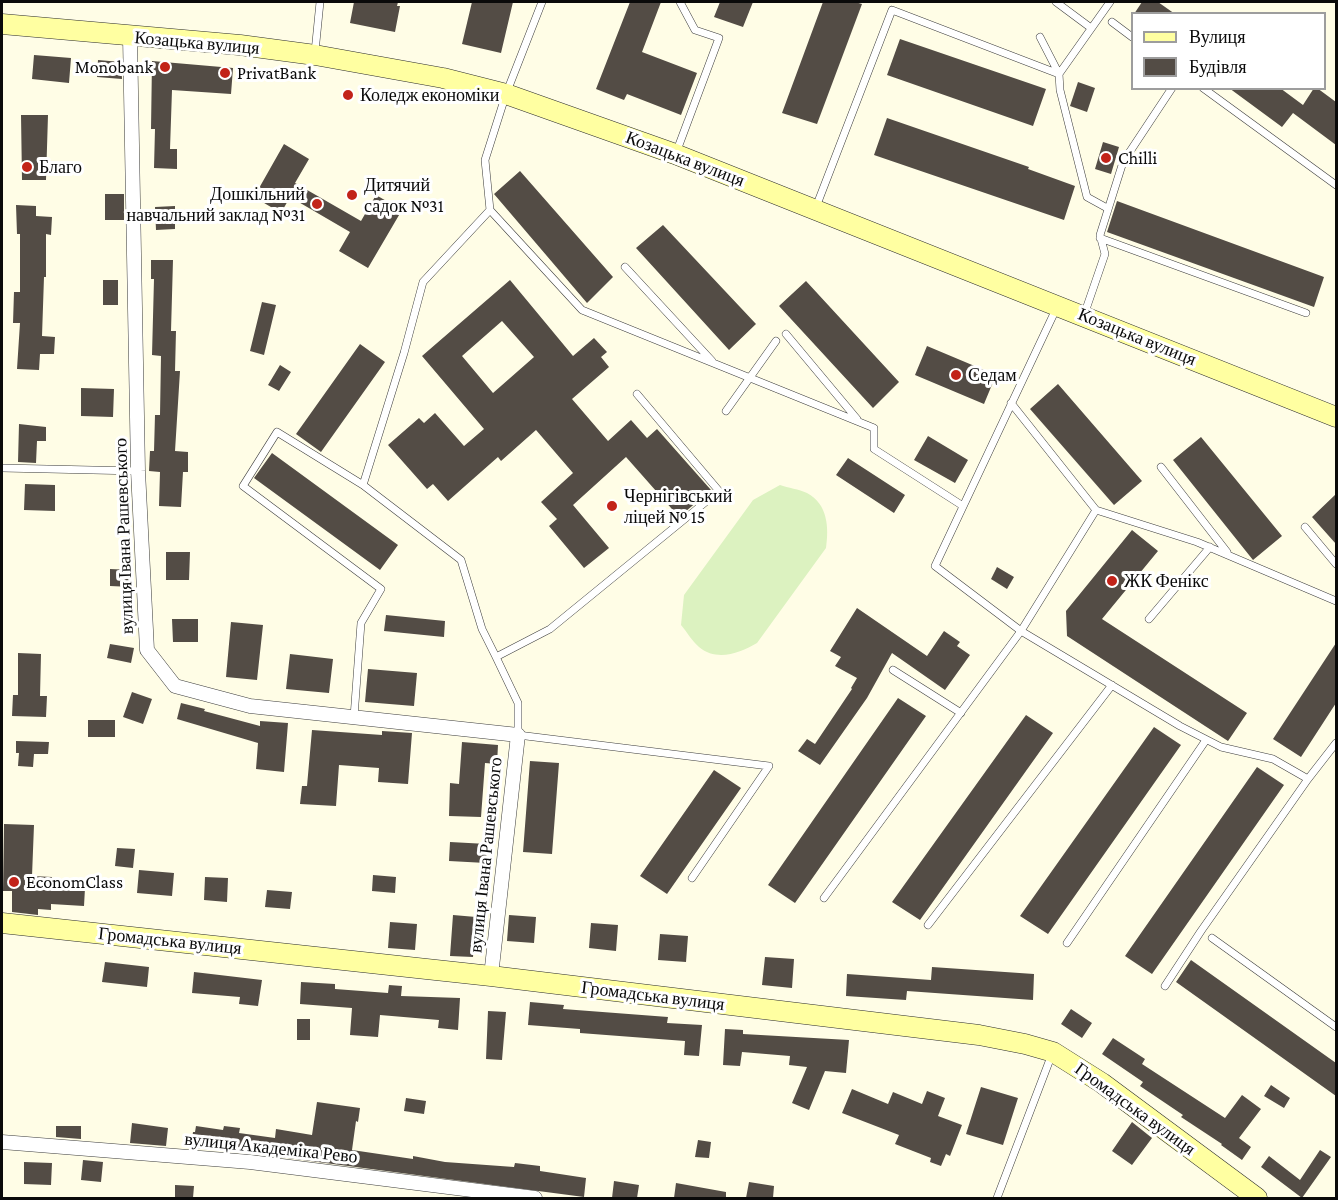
<!DOCTYPE html>
<meta charset="utf-8">
<style>
body{margin:0}
#map{position:relative;width:1338px;height:1200px;overflow:hidden;background:#fffde6;font-family:"Crimson Pro",serif}
canvas{display:block}
.frame{position:absolute;inset:0;border:3px solid #0a0a0a;pointer-events:none}
.legend{position:absolute;left:1131px;top:12px;width:195px;height:78px;box-sizing:border-box;background:#fff;border:2px solid #9d9d9d;margin:0;padding:8px 10px;list-style:none;font-size:18px;color:#0a0a0a}
.legend li{display:flex;align-items:center;gap:12px;height:30px}
.legend b{width:30px;border:2px solid #9d9d9d}
</style>
<div id="map">
<canvas width="1338" height="1200"></canvas>
<div class="frame"></div>
<ul class="legend">
<li><b style="height:8px;background:#ffffa1"></b>Вулиця</li>
<li><b style="height:16px;background:#534c45"></b>Будівля</li>
</ul>
</div>
<script>
const ctx = document.querySelector('canvas').getContext('2d');
ctx.lineJoin = 'round';
function fill(path, color) {
  ctx.fillStyle = color;
  ctx.fill(path, 'evenodd');
}
function stroke(path, color, width, dash) {
  ctx.strokeStyle = color;
  ctx.lineWidth = width;
  ctx.lineCap = dash ? 'butt' : 'round';
  ctx.setLineDash(dash || []);
  ctx.stroke(path);
}
function label(font, color, halo, rows, align = 'center') {
  ctx.font = font + ' "Crimson Pro",serif';
  ctx.lineWidth = 6;
  ctx.setLineDash([]);
  ctx.textBaseline = 'middle';
  ctx.strokeStyle = halo;
  ctx.fillStyle = color;
  for (const [text, x, y, turn = 0] of rows) {
    ctx.save();
    ctx.translate(x, y);
    ctx.rotate((+turn || 0) * Math.PI / 180);
    ctx.textAlign = isNaN(turn) ? turn : align;
    if (halo) ctx.strokeText(text, 0, 0);
    ctx.fillText(text, 0, 0);
    ctx.restore();
  }
}
fill(new Path2D(`
 M780,485C788,488 799,489 807,493C828,504 829,528 826,548L757,643C740,653 717,662 699,647C692,641 687,632 681,625L684,595L753,500Z`), '#dcf2c0');
fill(new Path2D(`
 M354,2H398L397,6H400L395,32L350,23Z
 M472,2H513L501,53L462,44Z
 M630,2H661L642,52L697,73L681,115L627,94L624,100L596,89Z
 M720,2H753L743,27L714,17Z
 M823,2H855L862,4L817,124L782,113Z
 M1142,2H1158L1175,14H1134Z
 M900,39L1046,89L1033,126L887,75Z
 M34,55L71,58L69,83L32,79Z
 M98,60L121,62L122,79L97,77Z
 M152,61L233,68L231,94L172,90L170,149H177V169L154,168L155,129H151Z
 M1078,82L1095,88L1087,112L1070,106Z
 M1229,88H1280L1303,105L1314,88H1317L1336,102V145L1293,113L1282,127Z
 M21,115H48L46,180H22Z
 M887,118L1029,167L1028,169L1075,186L1064,220L874,155Z
 M1103,142L1119,147L1111,174L1095,169Z
 M284,144L309,159L295,183L361,221L376,195L402,210L368,268L339,251L350,232L290,197L281,213L254,197Z
 M520,171L613,277L587,303L494,194Z
 M105,194H124V220H105Z
 M1117,201L1324,277L1314,307L1107,232Z
 M16,205L36,206V216L52,217L51,235L46,234V277H44L42,336L55,337L54,354H40L39,370L17,369L20,323H13L14,292H20V234H17Z
 M175,206V229L156,230L155,207Z
 M663,225L756,324L729,350L636,248Z
 M151,260H173L171,331H176L175,371H180L175,451L188,452V472H183L181,507L159,506L160,472L149,471L150,451H154L155,415H160L161,356L152,355L154,279H151Z
 M103,280H118V305H103Z
 M510,280L573,356L594,338L607,352L601,357L609,367L572,399L608,441L631,420L647,438L657,429L711,490L679,517L626,457L573,505L609,548L584,568L549,526L557,519L541,502L573,473L536,430L501,461L498,457L448,501L433,484L427,489L388,445L419,418L424,423L435,413L464,446L484,429L422,356ZM502,321L534,357L493,393L462,356Z
 M806,281L899,382L873,408L779,306Z
 M262,302L276,305L264,355L250,351Z
 M360,344L385,362L321,452L296,434Z
 M927,346L996,375L984,404L915,375Z
 M280,365L291,372L279,391L268,385Z
 M1058,384L1142,481L1114,505L1030,409Z
 M81,388L114,389L113,417L81,416Z
 M19,424L46,427V441H37L36,463L18,462Z
 M928,436L968,460L955,483L914,460Z
 M1201,437L1282,536L1253,560L1173,460Z
 M272,453L398,545L380,570L254,478Z
 M848,458L905,495L894,513L836,475Z
 M25,484L55,485V511L24,510Z
 M1336,494V544L1312,517Z
 M1132,530L1158,551L1102,619L1247,713L1228,741L1067,636L1066,611Z
 M166,552H190L189,580H166Z
 M997,567L1014,577L1007,589L991,579Z
 M110,569L132,570V587L110,586Z
 M857,608L927,656L944,631L960,642L957,646L970,655L945,690L892,653L867,698L820,765L798,751L807,739L815,744L852,689L851,688L857,678L835,666L841,657L830,651Z
 M386,615L445,621L444,637L384,631Z
 M172,619H198V642H173Z
 M231,622L263,625L257,680L226,677Z
 M1336,643V703L1301,757L1273,739Z
 M110,644L134,648L131,663L107,658Z
 M18,653L41,654L40,696H47L46,717L12,716L13,695H18Z
 M290,654L333,659L329,693L286,689Z
 M368,669L417,673L414,706L365,702Z
 M132,692L152,699L143,724L123,717Z
 M898,698L926,716L795,903L768,885Z
 M181,703L205,709L204,711L260,726V721L288,723L284,772L256,769L258,743L177,719Z
 M1026,715L1053,733L920,920L892,902Z
 M88,720H115V737H88Z
 M1154,727L1181,745L1048,934L1020,916Z
 M312,730L382,735V731L412,733L408,784L378,782L379,768L339,765L336,806L300,804L302,786H307Z
 M16,741L49,742L48,754H34L33,767L18,766L19,753H16Z
 M462,742L498,745L497,764L485,763L481,817L449,816L450,783L459,784Z
 M530,761L559,763L552,854L523,852Z
 M1257,767L1284,785L1152,974L1125,956Z
 M714,770L741,788L667,894L640,876Z
 M4,824L34,825L32,876L52,877L51,886L85,888L84,906L51,904V910L38,909V915L12,912V891H3Z
 M450,842L487,844L486,863L449,861Z
 M117,848L135,849L133,868L115,866Z
 M139,870L174,873L172,896L137,893Z
 M373,875L396,877L395,893L372,891Z
 M205,877L228,878L227,902L204,900Z
 M267,890L292,892L290,909L265,907Z
 M453,915L476,917L473,957L450,956Z
 M509,915L536,917L534,943L507,941Z
 M390,922L417,924L415,950L388,948Z
 M591,923L618,925L616,951L589,948Z
 M660,934L688,936L686,962L658,960Z
 M765,957L794,959L792,988L762,985Z
 M1191,960L1336,1063V1096L1176,982Z
 M105,962L149,967L147,987L102,982Z
 M932,967L1034,974L1033,1000L907,991L906,1000L846,996L847,974L931,980Z
 M194,972L262,980L258,1006L239,1004L240,997L192,993Z
 M301,982L335,984V989L388,993L389,985L402,986L401,996L460,998L458,1030L438,1028L439,1020L380,1015L378,1037L350,1035L352,1008L300,1004Z
 M530,1002L564,1005L563,1009L668,1017L667,1023L702,1025L699,1056L684,1055L685,1041L580,1033V1029L528,1025Z
 M1071,1009L1092,1023L1082,1038L1061,1024Z
 M488,1011L506,1012L502,1060L486,1059Z
 M297,1019H310V1040H297Z
 M725,1029L743,1030V1034L849,1040L846,1073L825,1071L809,1110L792,1103L807,1067L789,1065L790,1056L742,1052L740,1066L723,1065Z
 M1113,1038L1145,1059L1142,1064L1225,1118L1242,1095L1261,1109L1239,1138L1251,1147L1242,1160L1221,1145L1222,1144L1181,1117L1183,1115L1140,1086L1143,1082L1102,1054Z
 M1271,1085L1290,1098L1284,1108L1264,1096Z
 M981,1087L1018,1098L1003,1145L966,1134Z
 M852,1089L888,1104L893,1092L922,1104L927,1091L945,1098L938,1116L962,1125L950,1156L946,1154L941,1166L930,1162L931,1158L895,1144L899,1135L842,1113Z
 M406,1098L426,1101L424,1114L404,1111Z
 M317,1102L360,1108L358,1122L356,1121L352,1150L413,1159V1156L445,1162L514,1167L515,1163L540,1166V1171L586,1178L584,1197L272,1156V1153L239,1149V1152L191,1148L193,1132H195L196,1126L223,1130L224,1126L240,1128L239,1133L275,1138L276,1129L312,1135Z
 M1132,1122L1152,1138L1132,1165L1112,1151Z
 M132,1123L168,1128L166,1146L130,1143Z
 M56,1126H81V1139L56,1137Z
 M698,1140L711,1142L709,1158L695,1157Z
 M1320,1150L1331,1157L1302,1198L1261,1167L1269,1156L1300,1180Z
 M83,1160L103,1162L101,1182L81,1180Z
 M24,1162L52,1163L51,1185L24,1184Z
 M614,1181L639,1185L637,1198H612Z
 M749,1182L774,1186L773,1198H746Z
 M676,1183L726,1192V1198H674Z
 M175,1185L194,1186L193,1198H175Z`), '#534c45');
const lane = new Path2D(`
 M542,2L506,94L485,160L490,210L582,310L874,428V449L963,506
 M1056,2L1091,28
 M1112,22L1132,37
 M1040,37L1059,74L1060,90L1087,197L1107,208
 M315,52L320,2
 M1203,88L1336,185
 M676,153L719,38L695,30L680,2
 M816,207L892,10L1059,74L1110,2
 M490,210L423,282L404,353L363,485L461,560L482,629L496,657L550,629L719,491L637,394
 M1100,238L1306,313
 M625,267L712,361
 M1057,307L935,566L1021,631L1180,726L1221,747L1273,759L1308,779L1336,743
 M1084,315L1105,254L1100,235L1123,162L1172,88
 M786,334L857,419
 M726,411L776,341
 M1161,467L1227,552
 M2,468L138,471
 M1096,510L1197,542L1336,601
 M1305,527L1336,564
 M1149,619L1210,547
 M496,657L518,703V735L769,766L692,878
 M893,670L961,713
 M354,717L361,623L381,589L243,486L277,432L363,485
 M824,898L1021,631L1096,510L1011,403
 M928,925L1112,685
 M1212,938L1336,1027
 M1067,943L1206,740
 M1165,986L1201,931L1308,779
 M997,1198L1052,1054`);
const street = new Path2D(`
 M130,37L138,471L147,650L175,686L250,706L518,735L491,976
 M2,1142L250,1162L535,1198`);
const secondary = new Path2D(`
 M2,24L240,45L315,55L443,78L506,94L675,154L1336,417
 M2,923L491,976L979,1035L1025,1044L1053,1052L1102,1083L1257,1198`);
stroke(lane, '#3d3d3d', 8);
stroke(street, '#3d3d3d', 15);
stroke(secondary, '#2c2c2c', 21);
stroke(lane, '#fff', 7);
stroke(street, '#fff', 14);
stroke(secondary, '#ffffa1', 20);
for (const [x, y, r, color] of [
 [165,67,6,"#c22319"],
 [225,73,6,"#c22319"],
 [348,95,6,"#c22319"],
 [1106,158,6,"#c22319"],
 [27,167,6,"#c22319"],
 [352,195,6,"#c22319"],
 [317,204,6,"#c22319"],
 [956,375,6,"#c22319"],
 [612,506,6,"#c22319"],
 [1112,581,6,"#c22319"],
 [14,882,6,"#c22319"]
]) {
  const dot = new Path2D();
  dot.arc(x, y, r, 0, 2 * Math.PI);
  ctx.fillStyle = color;
  ctx.fill(dot);
  stroke(dot, '#fff', 2);
}
label('18px', '#0a0a0a', '#fff', [
 ["Козацька вулиця",197,43,5],
 ["Козацька вулиця",685,159,21],
 ["Козацька вулиця",1137,337,22],
 ["вулиця Івана Рашевського",124,536,-92],
 ["вулиця Івана Рашевського",486,855,-84],
 ["Громадська вулиця",170,941,6],
 ["Громадська вулиця",653,996,7],
 ["Громадська вулиця",1135,1109,36],
 ["вулиця Академіка Рево",271,1148,6]
]);
label('18px', '#0a0a0a', '#fff', [
 ["Monobank",153,67,"right"],
 ["PrivatBank",237,73],
 ["Коледж економіки",360,95],
 ["Chilli",1118,158],
 ["Благо",39,167],
 ["Дитячий",364,185],
 ["садок №31",364,206],
 ["Дошкільний",305,194,"right"],
 ["навчальний заклад №31",305,215,"right"],
 ["Седам",968,375],
 ["Чернігівський",624,496],
 ["ліцей № 15",624,517],
 ["ЖК Фенікс",1124,581],
 ["EconomClass",26,882]
], 'left');
</script>
